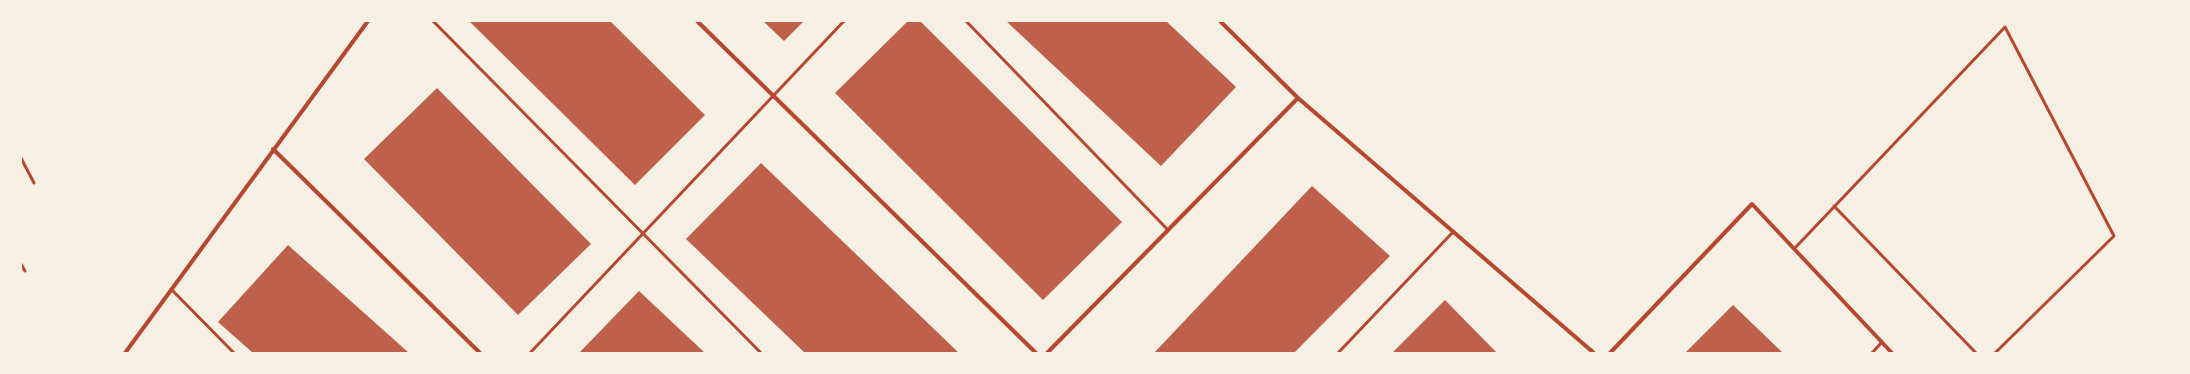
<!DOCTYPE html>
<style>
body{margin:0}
#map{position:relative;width:2190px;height:374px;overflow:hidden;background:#f6efe4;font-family:"DM Sans",sans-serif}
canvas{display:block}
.frame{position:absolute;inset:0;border:22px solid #f6efe4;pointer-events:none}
</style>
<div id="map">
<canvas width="2190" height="374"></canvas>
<div class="frame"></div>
</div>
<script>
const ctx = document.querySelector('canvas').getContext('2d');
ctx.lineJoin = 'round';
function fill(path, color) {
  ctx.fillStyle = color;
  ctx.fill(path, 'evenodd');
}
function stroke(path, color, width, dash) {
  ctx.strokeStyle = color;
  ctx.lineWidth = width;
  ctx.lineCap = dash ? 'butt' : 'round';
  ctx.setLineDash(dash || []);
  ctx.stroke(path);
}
fill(new Path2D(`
 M469,21H610L705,115L635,185Z
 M763,21H804L784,41Z
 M908,21H920L1122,222L1043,300L835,93Z
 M1006,21H1166L1236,87L1161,166Z
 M437,88L591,244L518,315L364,159Z
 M761,163L959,353H805L686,239Z
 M1312,186L1390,256L1294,353H1154Z
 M288,245L409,353H253L218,322Z
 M639,291L705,353H579Z
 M1445,300L1497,353H1392Z
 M1733,305L1783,353H1685Z`), '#bf614a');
stroke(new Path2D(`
 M433,21L761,353
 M966,21L1168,230
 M21,158L34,183
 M1834,206L1976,353
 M1794,249L2005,27L2114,236L1995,353
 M21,264L25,271
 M171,289L234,353
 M530,353L844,21
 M1338,353L1453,232
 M1872,353L1882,342`), '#b5482f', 3);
stroke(new Path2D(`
 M697,21L1036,353
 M1220,21L1298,98L1594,353
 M273,149L480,353
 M125,353L368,21
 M1047,353L1298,98
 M1610,353L1752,204L1892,353`), '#b5482f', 4);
</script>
